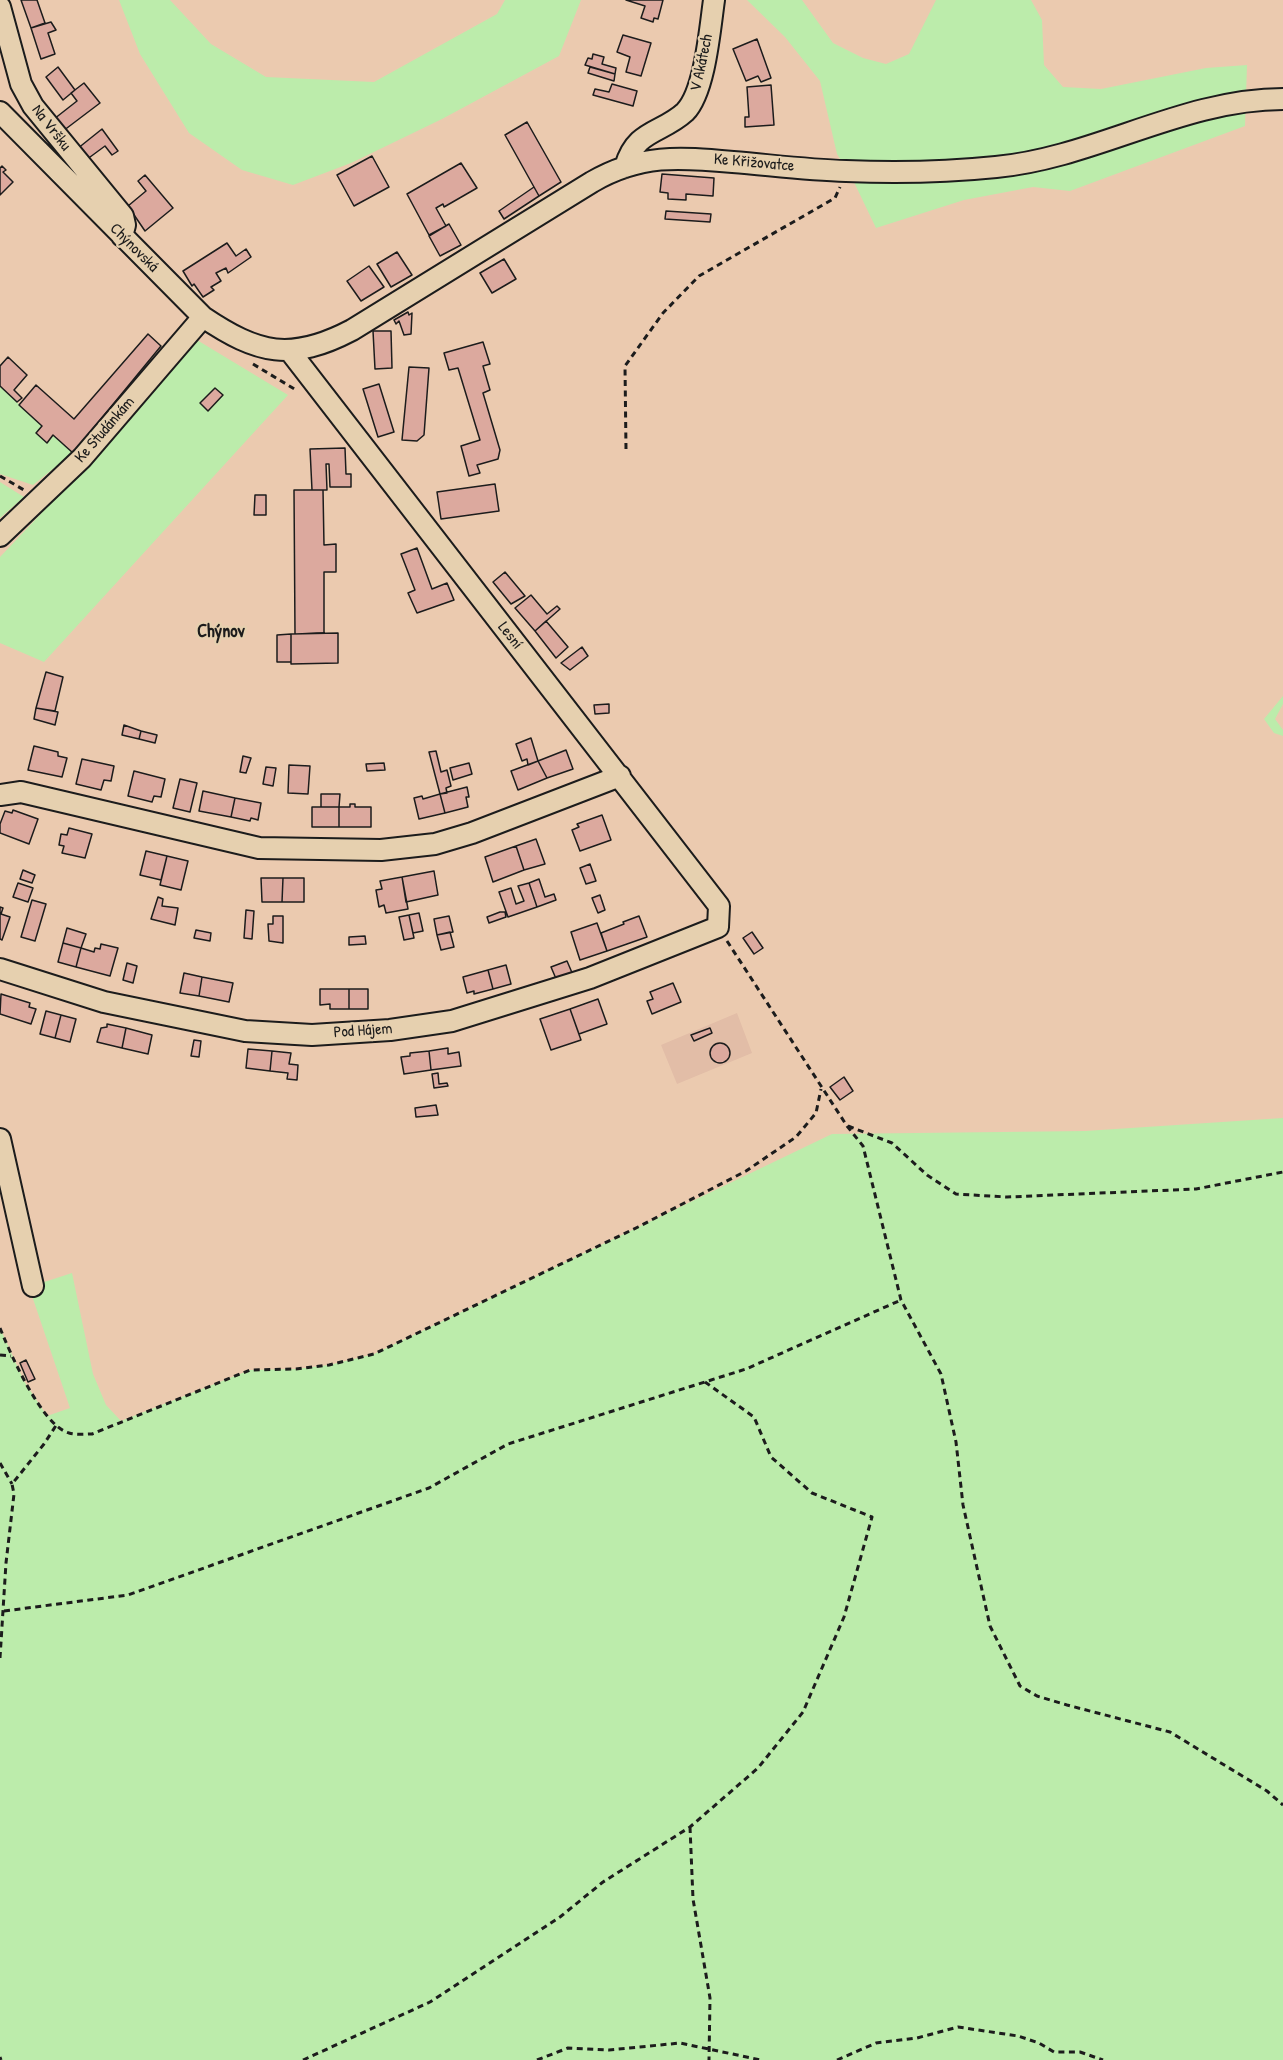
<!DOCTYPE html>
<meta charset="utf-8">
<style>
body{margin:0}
canvas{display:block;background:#ebcaaf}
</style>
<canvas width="1283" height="2060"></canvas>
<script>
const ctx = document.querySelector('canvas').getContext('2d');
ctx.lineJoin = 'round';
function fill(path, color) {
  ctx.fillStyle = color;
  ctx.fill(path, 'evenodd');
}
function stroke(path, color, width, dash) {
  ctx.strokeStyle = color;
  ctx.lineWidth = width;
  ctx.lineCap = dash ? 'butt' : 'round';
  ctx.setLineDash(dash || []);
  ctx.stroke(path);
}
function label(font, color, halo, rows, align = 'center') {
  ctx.font = font + ' "Patrick Hand",sans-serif';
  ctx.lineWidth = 4.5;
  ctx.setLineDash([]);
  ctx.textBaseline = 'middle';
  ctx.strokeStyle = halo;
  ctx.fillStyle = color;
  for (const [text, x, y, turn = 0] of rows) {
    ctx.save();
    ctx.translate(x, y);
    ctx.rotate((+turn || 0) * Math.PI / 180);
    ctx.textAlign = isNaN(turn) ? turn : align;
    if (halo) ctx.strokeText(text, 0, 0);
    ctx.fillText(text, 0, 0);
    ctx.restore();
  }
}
fill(new Path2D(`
 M737,1013L752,1053L677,1084L661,1045Z`), '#e2bda7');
fill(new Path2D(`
 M119,0H170L211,44L266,77L374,82L497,14L505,0H581L559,56L442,119L351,163L293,185L242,170L189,133L140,54Z
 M747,0H802L833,43L863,58L886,64L909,54L936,0H1031L1042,20L1044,65L1063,87L1101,89L1206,68L1247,65L1245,126L1070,191L1033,187L964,200L876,228L852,178L837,154L820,81L785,37Z
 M192,337L288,395L44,662L0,643V557L86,466Z
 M0,386L42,426L36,433L47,443L53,435L73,453L33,485L0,474Z
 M0,482L24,497L0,518Z
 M1283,696V704L1275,719L1283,730V736L1274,733L1264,719Z
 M1283,1118V2060H0V1328L24,1381L47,1416L70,1408L29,1287L72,1273L93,1374L106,1405L121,1421L250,1370L296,1369L329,1365L374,1354L832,1134L1085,1131Z`), '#bcecab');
const building = new Path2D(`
 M21,0H37L45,23L31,28Z
 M626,0H663L658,19L654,18L653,22L641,18L645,6Z
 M51,22L56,30L48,33L55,54L41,59L31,28Z
 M623,35L651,43L641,76L626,72L630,57L617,52Z
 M757,39L771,78L761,82L758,76L746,81L733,49Z
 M593,54L604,57L602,64L616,68L615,74L585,65L588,58L592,59Z
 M58,67L75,90L63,100L46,77Z
 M590,67L615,74L614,81L588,73Z
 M84,83L100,103L63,131L54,119L77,101L71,93Z
 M612,84L637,91L633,106L593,95L595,89L609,92Z
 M771,85L774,125L745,127V117H749L747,87Z
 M527,122L561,182L539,196L505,135Z
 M102,129L118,151L112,155L105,146L86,160L77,149Z
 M372,156L389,187L354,206L337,175Z
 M461,163L477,188L444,207L443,204L436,208L446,226L429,235L407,194Z
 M2,166L6,170L3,172L13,182L0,195V168Z
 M662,174L714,178L713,196L686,194V200L668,199V193L660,192Z
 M145,175L173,208L145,231L128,206L146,191L138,181Z
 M534,187L539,196L504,219L499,211Z
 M666,211L711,214L710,222L665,219Z
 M449,224L461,245L440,256L429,236Z
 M227,243L236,256L246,249L251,257L228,273L226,268L216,273L221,281L211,287L214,290L203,297L194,284L192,286L183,271Z
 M397,252L412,275L391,287L377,264Z
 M504,259L516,279L492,293L480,273Z
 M369,266L384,287L361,301L347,281Z
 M408,312L409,315L412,313L411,334L404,335L399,321L396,324L394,320Z
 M373,331H391L392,368L375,369Z
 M148,334L161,346L73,453L53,435L47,443L36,433L42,426L19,405L36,385L74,419Z
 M483,342L490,364L483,366L490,390L483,393L500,450L498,459L477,465L480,473L469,476L461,446L480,440L458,368L449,370L444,353Z
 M8,357L27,375L14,390L22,398L17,402L0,386V366Z
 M409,367L429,368L424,435L417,441L402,440Z
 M379,384L394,432L378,437L363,389Z
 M215,388L223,395L208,411L200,403Z
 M345,448L346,474H351V487H330L329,464H326L327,490H312L310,449Z
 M495,484L499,511L441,519L437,492Z
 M294,490H323L324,545L336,544V572H324V633L295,634Z
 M255,495H266V515H254Z
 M417,548L432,589L447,583L454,600L417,613L408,593L415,590L401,554Z
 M505,572L525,596L511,604L493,582Z
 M531,595L547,614L557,606L560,609L535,631L515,608Z
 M546,621L568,647L556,658L535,631Z
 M338,633V663L291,664V634Z
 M291,634V662H277V635Z
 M582,647L588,656L570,670L561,663Z
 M46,672L63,677L55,711L36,708Z
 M609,704V713L595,714L594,705Z
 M36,708L58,712L55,725L34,719Z
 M124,725L141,731L139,739L122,735Z
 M141,731L157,735L155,743L139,739Z
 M531,738L538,761L528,765L527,759L522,761L516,744Z
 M34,746L58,752V756L67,758L62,777L28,770Z
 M566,750L573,769L547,778L538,761Z
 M436,751L441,772L447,770L451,786L446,788L447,793L440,794L429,752Z
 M243,756L251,758L246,773L240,772Z
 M82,759L114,766L111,781L104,780L101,790L76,784Z
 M538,761L547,778L518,790L511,771Z
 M384,763L385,770L367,771L366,764Z
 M469,763L472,774L453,780L450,768Z
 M289,765L310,766L308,794L288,793Z
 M266,767L276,768L273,786L263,784Z
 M134,771L165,779L161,797L154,796L152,802L128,796Z
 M180,779L197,783L190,812L173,808Z
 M467,787L469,797H466L468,807L445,813L440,794Z
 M203,791L235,798L231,817L199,811Z
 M321,794H340L339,807H321Z
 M440,794L445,813L419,819L414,798L422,796L423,799Z
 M235,798L261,803L258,820L251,818L250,821L231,817Z
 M350,804H355V807H371V827H339V807H350Z
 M312,807H339V827H312Z
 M13,810L38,819L29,844L0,833V824L5,811L12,813Z
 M602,815L611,840L580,851L572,830L579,827L577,824Z
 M69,828L92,834L85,858L62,853L64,846L59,845L61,834L67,835Z
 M536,839L545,864L524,870L516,846Z
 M516,846L524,870L493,882L485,857Z
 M146,851L167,856L161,880L140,875Z
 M167,856L188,861L181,890L160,885Z
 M590,864L596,881L586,884L580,868Z
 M23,870L35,875L32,883L20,879Z
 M434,871L438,895L406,902L402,877Z
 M402,877L408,909L386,913L384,905L379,907L376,890L382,889L380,881Z
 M261,878H283L282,902H262Z
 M283,878H304V902H282Z
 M539,879L545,897L554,894L556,900L537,907L529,883Z
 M18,883L33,888L28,902L13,897Z
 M529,883L537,907L508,917L499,892L511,888L516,904L524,901L518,886Z
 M600,895L605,910L598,913L592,898Z
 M158,897L163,899L162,906L178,908L175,925L151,919Z
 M32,900L46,904L35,941L21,937Z
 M0,907L3,908L1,914L10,917L2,940L0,939Z
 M246,910L254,911L252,939L244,938Z
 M500,912H505L506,917L489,923L487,917Z
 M419,913L423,931L413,933L409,915Z
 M409,915L414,938L404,940L399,917Z
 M273,916H283V943L269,941L268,924H273Z
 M449,916L453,932L437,935L434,919Z
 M639,916L647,937L607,951L601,933L624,924L623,922Z
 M597,923L607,951L580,960L571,932Z
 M67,928L86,934L81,948L63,943Z
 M196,930L211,933L210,941L194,938Z
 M450,932L454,947L441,950L437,935Z
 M752,932L763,948L754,954L743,938Z
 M365,936L366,944L349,945V937Z
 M63,943L81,948L76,967L58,962Z
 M101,944L118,948L110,976L76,967L81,948L94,952L95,948L100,949Z
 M567,961L573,975L557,981L551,967Z
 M127,963L137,966L133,983L123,980Z
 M506,965L511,984L493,989L488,970Z
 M488,970L493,989L474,994V991L467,993L463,977Z
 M184,973L202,977L199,996L180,993Z
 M202,977L233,983L229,1002L199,996Z
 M673,983L681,1002L652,1014L647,1001L653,999L650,992Z
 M320,989H349V1009H330V1004L320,1005Z
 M349,989H368V1009H349Z
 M1,994L30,1003L29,1007L36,1009L31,1024L0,1014Z
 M598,999L607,1024L579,1034L570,1009Z
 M570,1009L581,1040L551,1050L540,1019Z
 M46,1011L61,1015L55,1038L40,1034Z
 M61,1015L76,1019L70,1042L55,1038Z
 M107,1024L126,1028L122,1048L97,1042L101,1028L107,1027Z
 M126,1028L152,1035L148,1054L122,1048Z
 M710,1028L712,1033L694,1041L691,1035Z
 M194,1040L201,1041L199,1057L191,1056Z
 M710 1053a10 10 0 1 1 20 0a10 10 0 1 1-20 0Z
 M448,1048V1054L459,1052L461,1066L431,1070L429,1051Z
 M248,1049L272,1051L270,1071L246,1068Z
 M272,1051L291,1053L289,1064L298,1065L297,1080L287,1079L288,1073L270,1071Z
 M429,1051L431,1070L404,1074L401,1057L410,1056V1053Z
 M438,1073L439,1084L447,1083L448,1086L434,1088L432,1074Z
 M844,1077L853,1091L840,1100L830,1087Z
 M436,1105L438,1115L416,1117L415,1108Z
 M26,1360L35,1379L28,1382L20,1363Z`);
fill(building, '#dca99e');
stroke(building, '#1c1c1c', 1.5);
const minor = new Path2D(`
 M0,7L21,84L33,106L123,216L125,225L122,236
 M0,112L203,317C258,354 291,362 352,330L592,182C640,154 679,157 733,162C770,165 808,170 846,171C895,173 947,172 996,167C1094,158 1183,99 1283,99
 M625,167C636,129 661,134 685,112C705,92 710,28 714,0
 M0,536L82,458L203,317
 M0,795L21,792L259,848L381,850L435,844L472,833L620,776
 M0,969L104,1002L245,1031L312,1035L390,1030L452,1021L590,978L718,927L719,906L289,350
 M0,1139L33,1286`);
stroke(minor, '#1c1c1c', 24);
stroke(new Path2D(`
 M253,364L296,390
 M626,449L625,366L663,313L699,276L835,198L840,187
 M0,476L24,490
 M727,941L847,1126L863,1146L901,1300L941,1374L956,1442L963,1505L990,1626L1020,1686L1037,1696L1067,1705L1170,1732L1267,1791L1283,1805
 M848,1126L892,1143L927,1175L956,1194L1007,1197L1196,1189L1283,1172
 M0,1328C10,1353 42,1426 69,1433C76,1435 85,1434 92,1434L250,1370L296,1369L329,1365L374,1354L638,1227L746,1171L796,1137L816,1113L821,1089
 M0,1355L11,1356
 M0,1463L12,1484
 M4,1611L128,1595L429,1488L508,1444L746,1369L901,1300
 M0,1658L6,1563L14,1494L12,1484L44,1444L57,1424
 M690,1827L693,1899L710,1998L709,2060
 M0,2057L1,2060
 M303,2060L430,2002L560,1917L603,1882L690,1827L758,1768L803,1712L844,1617L872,1517L812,1493L771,1457L754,1417L705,1382
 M537,2060L568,2048L609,2050L680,2043L761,2060
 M837,2060L876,2043L917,2038L958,2027L1018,2036L1039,2043L1054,2052H1080L1103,2060`), '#1c1c1c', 3, [6, 4.5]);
stroke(minor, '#e6d0af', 20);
label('16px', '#1c1c1c', '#e6d0af', [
 ["V Akátech",702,63,-78],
 ["Na Vršku",51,128,52],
 ["Ke Křižovatce",754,163,5],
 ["Chýnovská",134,248,45],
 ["Ke Studánkám",105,430,-49],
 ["Lesní",510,636,52],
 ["Pod Hájem",363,1031,-4]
]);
label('bold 18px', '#1c1c1c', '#e6d0af', [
 ["Chýnov",221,632]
]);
</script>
